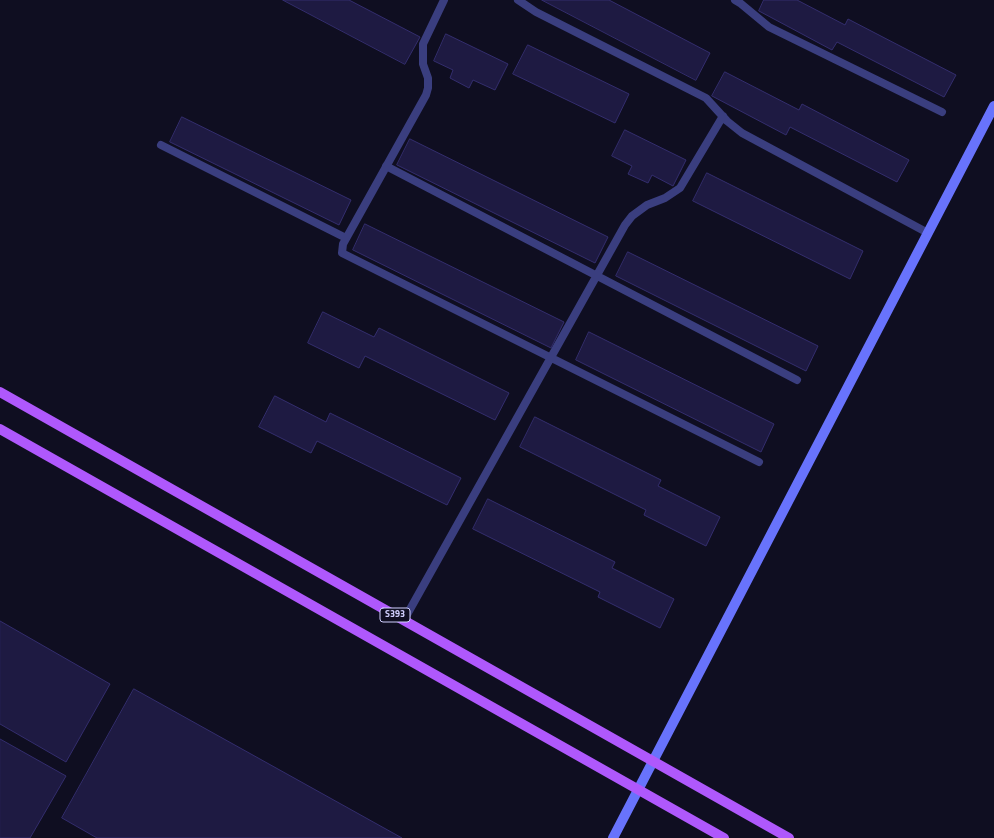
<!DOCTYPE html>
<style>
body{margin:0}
canvas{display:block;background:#0f0e21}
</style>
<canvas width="994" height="838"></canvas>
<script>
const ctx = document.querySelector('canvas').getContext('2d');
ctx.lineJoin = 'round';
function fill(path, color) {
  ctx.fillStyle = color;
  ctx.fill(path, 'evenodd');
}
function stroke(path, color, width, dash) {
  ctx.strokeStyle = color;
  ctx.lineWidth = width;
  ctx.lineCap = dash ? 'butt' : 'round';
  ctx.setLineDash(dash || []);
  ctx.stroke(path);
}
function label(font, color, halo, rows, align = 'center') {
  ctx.font = font + ' "Titillium Web",sans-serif';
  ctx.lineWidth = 3;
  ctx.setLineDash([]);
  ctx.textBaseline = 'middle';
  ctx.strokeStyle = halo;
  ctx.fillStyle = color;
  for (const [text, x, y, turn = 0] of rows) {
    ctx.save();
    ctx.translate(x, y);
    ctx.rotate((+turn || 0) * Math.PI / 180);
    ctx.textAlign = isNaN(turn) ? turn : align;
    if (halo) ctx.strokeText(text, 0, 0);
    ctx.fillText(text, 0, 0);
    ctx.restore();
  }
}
const building = new Path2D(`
 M283,0H349L420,37L405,64Z
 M542,0H609L710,53L696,80Z
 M764,0H797L845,25L848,19L956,75L944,97L837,42L832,50L759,11Z
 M446,34L508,64L495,90L473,80L469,88L450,78L453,70L434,61Z
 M528,45L629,94L615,123L513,74Z
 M725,72L799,110L802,104L909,160L897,182L790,127L786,135L712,96Z
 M182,117L351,200L339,225L170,142Z
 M625,130L686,160L673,186L652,175L648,183L628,174L632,166L612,156Z
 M410,139L608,237L595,263L397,165Z
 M707,173L863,251L850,279L693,201Z
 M365,224L564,322L551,348L353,250Z
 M628,252L818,346L806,371L616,276Z
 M323,312L374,337L379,328L509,393L495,420L365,356L359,368L308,343Z
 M589,332L774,424L761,452L576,360Z
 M275,396L326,422L330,413L461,478L447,505L317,441L311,453L259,427Z
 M535,417L661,480L658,486L720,517L706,546L644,515L646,510L520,447Z
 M488,499L615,562L612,568L674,599L660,628L598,597L600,592L473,529Z
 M0,621L110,684L66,762L0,724Z
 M134,689L402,838H97L62,818Z
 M0,739L66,776L30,838H0Z`);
fill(building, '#1e1a42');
stroke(building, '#332d6d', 1);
stroke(new Path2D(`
 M444,0L423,44V64L428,78V88L426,95L343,244L342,253L759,462
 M518,0L536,12L706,98L727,121L742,133L928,233
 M735,0L740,3L769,27L942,112
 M161,145L346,238
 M386,166L797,380
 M404,620L625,225L632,216L647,205L665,198L680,188L723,116`), '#3a3e7f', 8);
stroke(new Path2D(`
 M613,838L994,106`), '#6873fc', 10);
stroke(new Path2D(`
 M0,392L789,838
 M0,429L724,838`), '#af58fc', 10);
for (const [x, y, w] of [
 [395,615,30]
]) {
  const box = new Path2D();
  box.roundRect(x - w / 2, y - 7, w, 14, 3);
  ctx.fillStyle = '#0f0e21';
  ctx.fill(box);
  stroke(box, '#d0cffe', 1);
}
label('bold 9px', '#d0cffe', null, [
 ["S393",395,615]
]);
</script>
